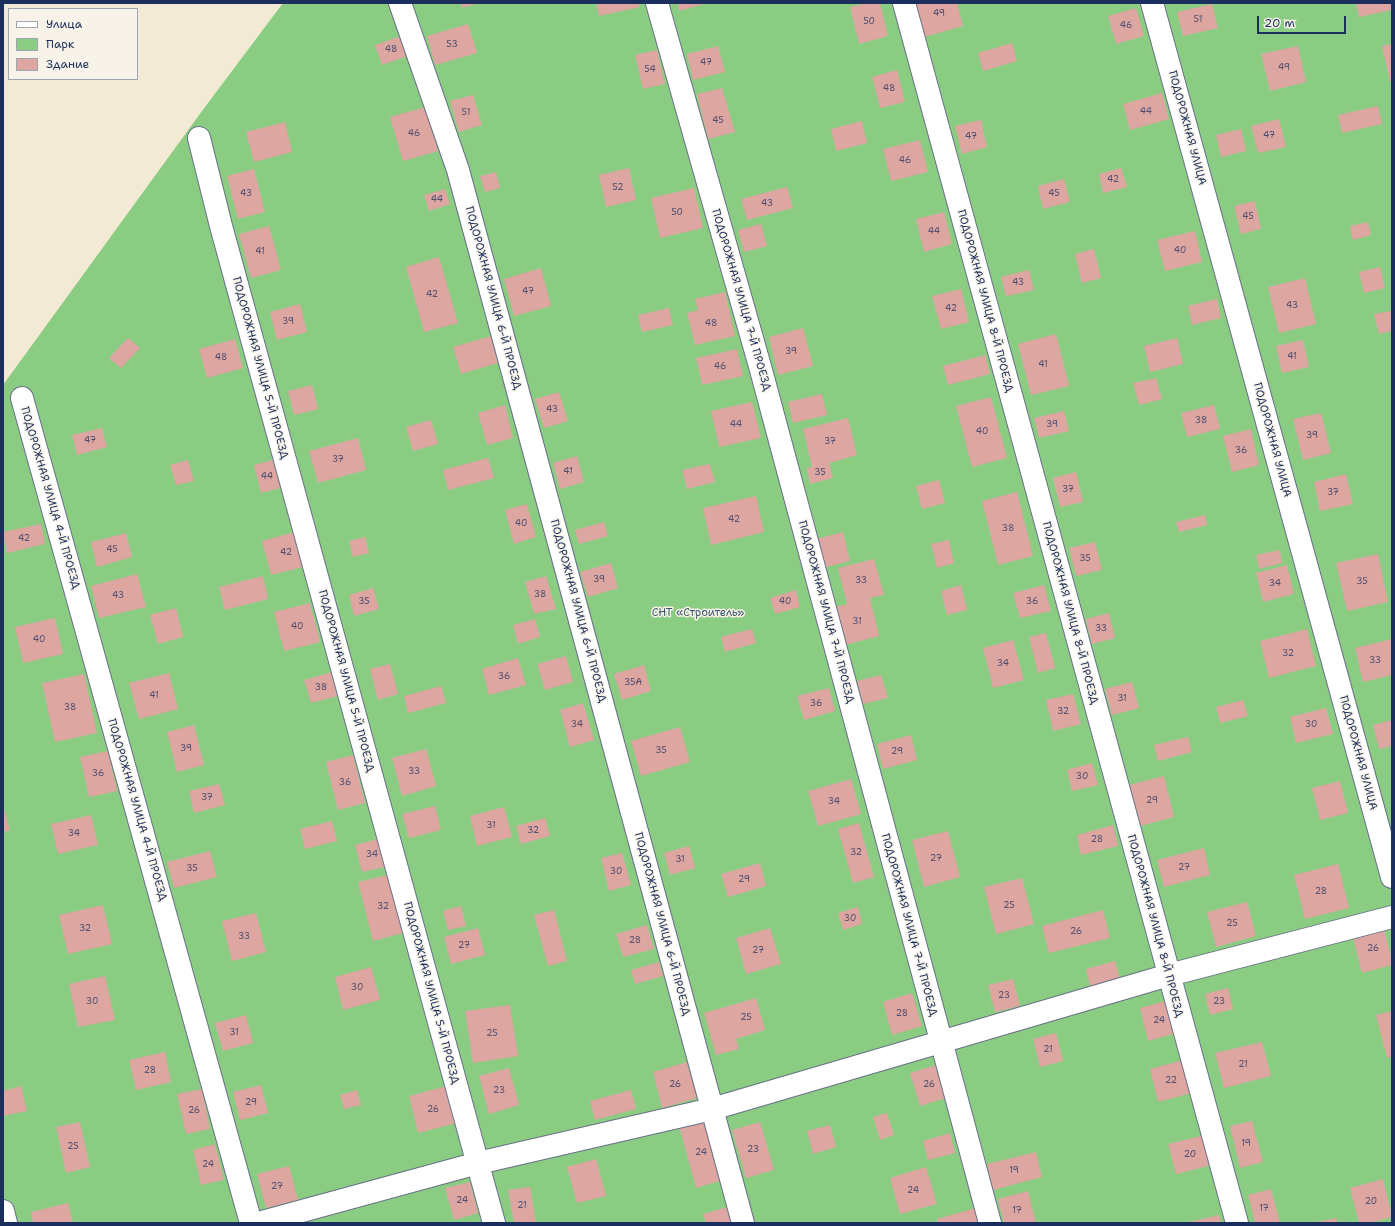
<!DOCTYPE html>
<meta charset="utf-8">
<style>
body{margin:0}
#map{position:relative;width:1395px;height:1226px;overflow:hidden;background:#f3ead5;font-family:"Shantell Sans",sans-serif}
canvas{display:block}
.frame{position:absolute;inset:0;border:4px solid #1b2f5e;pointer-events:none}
.legend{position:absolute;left:8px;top:8px;width:130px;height:72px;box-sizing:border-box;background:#f7f3e8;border:1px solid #9fa5b1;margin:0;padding:5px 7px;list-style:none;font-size:12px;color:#1b2f5e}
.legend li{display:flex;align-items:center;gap:8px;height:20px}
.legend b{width:20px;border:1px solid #9fa5b1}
.scale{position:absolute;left:1257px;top:16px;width:89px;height:18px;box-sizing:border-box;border:2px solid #1b2f5e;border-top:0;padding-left:5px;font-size:12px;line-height:14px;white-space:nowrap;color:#1b2f5e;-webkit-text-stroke:3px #f7f3e8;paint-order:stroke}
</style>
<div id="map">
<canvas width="1395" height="1226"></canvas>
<div class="frame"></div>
<ul class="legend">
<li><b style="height:5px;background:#fff"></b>Улица</li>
<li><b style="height:11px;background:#8bcc83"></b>Парк</li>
<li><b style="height:11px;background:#dea6a1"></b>Здание</li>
</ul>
<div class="scale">20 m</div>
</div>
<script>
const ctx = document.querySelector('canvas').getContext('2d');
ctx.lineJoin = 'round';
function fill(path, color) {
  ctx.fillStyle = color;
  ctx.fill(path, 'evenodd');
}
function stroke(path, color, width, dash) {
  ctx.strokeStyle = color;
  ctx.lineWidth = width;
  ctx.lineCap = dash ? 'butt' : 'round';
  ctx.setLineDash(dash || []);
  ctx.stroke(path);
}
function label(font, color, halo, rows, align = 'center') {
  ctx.font = font + ' "Shantell Sans",sans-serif';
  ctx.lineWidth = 3;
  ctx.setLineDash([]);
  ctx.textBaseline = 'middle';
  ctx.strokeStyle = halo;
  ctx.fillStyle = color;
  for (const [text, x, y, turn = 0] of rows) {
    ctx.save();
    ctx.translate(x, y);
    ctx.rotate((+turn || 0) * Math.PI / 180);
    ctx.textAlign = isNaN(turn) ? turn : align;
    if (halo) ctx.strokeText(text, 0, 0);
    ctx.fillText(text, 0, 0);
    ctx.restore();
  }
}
fill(new Path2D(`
 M283,3H1392V1223H3V385L202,111Z`), '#8bcc83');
fill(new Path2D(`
 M461,3H479L462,8Z
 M596,3H639L640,7L599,16Z
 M678,3H704V4L679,11Z
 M868,3H880L888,36L859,44L850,7Z
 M914,3H957L963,26L924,37Z
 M1356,3H1392V10L1359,17Z
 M1212,4L1218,28L1183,36L1177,12Z
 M1136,8L1144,36L1116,44L1108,16Z
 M468,24L477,53L435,65L427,36Z
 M401,36L408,56L382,65L375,45Z
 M1012,43L1017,61L983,71L978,53Z
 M1392,44V82H1390L1382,46Z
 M718,46L725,72L693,80L687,54Z
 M1298,46L1306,82L1270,91L1261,54Z
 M657,50L665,84L643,89L635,55Z
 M897,70L905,102L880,108L872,77Z
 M722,88L735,132L708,139L697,94Z
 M1162,93L1169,119L1130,130L1123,104Z
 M473,95L482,125L459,132L450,101Z
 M1378,106L1382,124L1342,133L1338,115Z
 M425,107L438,151L403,161L390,117Z
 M1279,119L1286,147L1258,153L1251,126Z
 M981,120L987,147L962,154L955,126Z
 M862,121L867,143L836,151L831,129Z
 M285,122L292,152L254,162L246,132Z
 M1241,129L1246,151L1221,157L1216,135Z
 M920,140L928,172L891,181L883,149Z
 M629,168L636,200L606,207L599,175Z
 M1121,168L1127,187L1103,193L1099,174Z
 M254,169L265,212L238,219L227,176Z
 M496,172L500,188L485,192L480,176Z
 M1064,179L1070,202L1043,209L1038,186Z
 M787,187L793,208L747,220L741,199Z
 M694,188L703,228L660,238L651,198Z
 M445,189L450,204L429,211L424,195Z
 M1255,201L1261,229L1241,234L1234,206Z
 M944,212L952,244L924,252L916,219Z
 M1368,222L1371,235L1353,240L1350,226Z
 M761,224L767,246L744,252L738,230Z
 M269,226L281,270L251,278L239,234Z
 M1195,231L1202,262L1165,271L1157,240Z
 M1094,249L1101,278L1082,283L1075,254Z
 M439,257L458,323L424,332L406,267Z
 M1380,267L1385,288L1364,293L1359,272Z
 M541,268L551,306L514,316L504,279Z
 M1029,270L1034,290L1006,296L1001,277Z
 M1305,278L1316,324L1279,333L1268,287Z
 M961,289L969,322L941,329L932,296Z
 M725,292L735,336L695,345L687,313L698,310L695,299Z
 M1217,299L1221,318L1192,325L1188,306Z
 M300,304L307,332L277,340L270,312Z
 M669,308L673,325L642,332L638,315Z
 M1391,311L1392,331L1379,334L1374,314Z
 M803,328L813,366L778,375L769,337Z
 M1056,334L1069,386L1031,395L1018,344Z
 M491,336L498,363L461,374L453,347Z
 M128,338L140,348L121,368L109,358Z
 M1177,338L1183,364L1150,372L1144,346Z
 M235,339L243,368L207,378L199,349Z
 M1303,340L1309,367L1282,373L1276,346Z
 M737,349L743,376L702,385L696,358Z
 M985,355L990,374L948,385L943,366Z
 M1156,378L1162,399L1139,405L1133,383Z
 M312,385L318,409L294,415L288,391Z
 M559,392L568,421L544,428L535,399Z
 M822,394L827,415L793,423L788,402Z
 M991,397L1007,458L972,467L956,406Z
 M752,402L761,438L719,447L711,411Z
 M505,405L513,438L487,445L478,413Z
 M1214,405L1220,429L1187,437L1181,413Z
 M1064,411L1069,431L1039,438L1034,418Z
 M1321,413L1331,453L1303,460L1293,419Z
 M848,418L857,455L829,463L833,478L810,484L807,468L812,467L803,429Z
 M431,420L438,444L413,451L406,427Z
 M102,428L107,447L77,455L72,435Z
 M1251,429L1259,465L1232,472L1223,436Z
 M358,438L366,470L318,483L309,451Z
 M577,456L584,482L560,489L553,463Z
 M488,458L494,478L448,490L443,470Z
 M188,460L194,481L176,485L170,465Z
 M273,460L280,488L261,493L254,465Z
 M710,464L715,482L687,489L682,470Z
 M1076,472L1083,502L1060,507L1053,478Z
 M1346,474L1353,504L1320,511L1314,482Z
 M939,480L945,503L922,509L916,486Z
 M1017,492L1033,556L998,565L982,501Z
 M756,496L764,532L711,545L703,508Z
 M527,504L536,537L514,544L505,510Z
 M1205,515L1207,525L1179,532L1176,522Z
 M604,522L608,536L579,544L575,530Z
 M41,524L45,544L7,553L3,532Z
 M302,530L311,565L271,575L262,541Z
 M843,532L850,561L823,568L816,539Z
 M126,533L132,557L97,567L91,542Z
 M365,537L369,553L353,557L349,541Z
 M949,540L954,563L937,568L931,544Z
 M1095,542L1102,570L1076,576L1069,548Z
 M1280,550L1282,563L1259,569L1256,555Z
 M1378,554L1388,602L1347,611L1336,563Z
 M874,559L884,595L870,598L879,636L845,645L835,607L847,604L838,568Z
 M611,563L618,588L588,597L580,572Z
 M1287,565L1294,594L1263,602L1256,573Z
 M137,574L146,607L99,618L91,586Z
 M263,576L268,599L225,610L219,587Z
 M546,576L556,609L534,614L525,582Z
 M961,585L967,610L947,615L941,591Z
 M1044,585L1051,611L1020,618L1013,593Z
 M373,588L379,609L354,616L349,595Z
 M796,590L800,607L775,614L770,598Z
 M310,603L320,642L284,651L274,612Z
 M176,608L183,637L158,644L150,615Z
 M1109,613L1115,638L1092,644L1086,619Z
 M55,618L63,654L23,663L15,627Z
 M535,619L540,637L518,644L513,625Z
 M752,629L756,643L725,652L721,637Z
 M1307,629L1316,666L1269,678L1260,641Z
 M1046,633L1055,668L1038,673L1029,637Z
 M1392,639V675L1363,682L1355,648Z
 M1013,640L1024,680L993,688L983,648Z
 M566,656L573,682L545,690L537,664Z
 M518,658L526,685L489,695L482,669Z
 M390,664L398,694L378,700L370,669Z
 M644,665L651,691L622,700L614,674Z
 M332,672L338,696L311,703L304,680Z
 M169,673L178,709L139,719L129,683Z
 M84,674L97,733L55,742L42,683Z
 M881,675L888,698L863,704L857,681Z
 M1132,682L1139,708L1112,715L1105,689Z
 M441,686L446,703L408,713L404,696Z
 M829,688L835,711L804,720L797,696Z
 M1073,694L1081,724L1053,731L1046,700Z
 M1243,700L1248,716L1220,723L1216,707Z
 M583,703L594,740L570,747L560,710Z
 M1326,708L1333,734L1296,743L1290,717Z
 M1392,720V746L1379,749L1373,725Z
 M194,725L204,765L177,772L167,732Z
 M680,727L690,762L641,776L631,741Z
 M911,735L917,760L883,769L877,744Z
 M1188,737L1192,752L1158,761L1154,745Z
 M426,749L436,786L402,796L392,758Z
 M108,751L117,791L89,797L80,757Z
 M353,755L365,803L338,810L326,762Z
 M1092,763L1098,785L1072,791L1067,770Z
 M1164,776L1174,817L1140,826L1129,785Z
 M851,779L861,814L818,826L808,791Z
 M1340,781L1348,813L1320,820L1312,788Z
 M219,784L225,805L194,813L189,791Z
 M3,805L10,830L3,832Z
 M435,806L441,830L409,838L402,814Z
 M504,807L512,837L477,846L470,816Z
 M91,815L98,845L58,854L51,824Z
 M545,818L550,836L521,844L516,826Z
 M332,821L337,841L305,849L300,829Z
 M859,823L874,877L853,883L838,829Z
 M1113,825L1118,846L1081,855L1077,835Z
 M948,831L960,877L924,887L912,840Z
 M382,838L389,866L362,872L355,845Z
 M689,846L695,868L670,875L664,853Z
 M1204,848L1210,875L1164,887L1157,860Z
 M210,851L217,877L174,888L167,862Z
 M622,853L631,885L609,891L601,858Z
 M760,863L766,886L728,897L721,874Z
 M1338,864L1349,908L1305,919L1294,875Z
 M392,874L407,932L373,941L358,882Z
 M1022,878L1034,924L996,934L984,887Z
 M1247,902L1256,936L1216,947L1207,912Z
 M103,905L112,944L68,954L59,915Z
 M461,906L466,926L448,930L443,911Z
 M858,907L862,924L843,930L838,913Z
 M554,910L567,961L548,966L534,915Z
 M1103,910L1110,938L1049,953L1042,926Z
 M256,913L266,952L232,961L222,921Z
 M647,925L654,949L623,957L616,934Z
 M478,928L485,955L451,964L444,937Z
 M770,928L781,964L746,974L736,938Z
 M1384,930L1392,960V965L1362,973L1353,938Z
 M1115,961L1120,979L1090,986L1086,969Z
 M659,962L663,976L635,984L631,970Z
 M371,967L380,1000L343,1010L335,977Z
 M105,976L115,1020L78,1027L69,984Z
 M1013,979L1020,1006L995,1012L988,985Z
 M1228,988L1233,1009L1210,1015L1205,994Z
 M912,993L922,1026L892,1035L883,1002Z
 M756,998L765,1030L736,1039L739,1049L716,1055L704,1013Z
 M1169,1000L1177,1033L1148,1041L1140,1008Z
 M510,1005L518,1056L473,1063L465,1011Z
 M1392,1011V1056L1387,1058L1376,1015Z
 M246,1015L253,1043L223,1051L215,1023Z
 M1056,1033L1063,1061L1040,1067L1033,1039Z
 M1262,1042L1271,1076L1224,1088L1215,1053Z
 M165,1052L171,1082L136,1090L129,1060Z
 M1184,1060L1192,1093L1158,1102L1150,1069Z
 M687,1062L697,1098L662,1108L653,1072Z
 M940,1064L949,1097L920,1106L910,1073Z
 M509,1068L519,1105L489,1114L479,1076Z
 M261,1085L268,1113L240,1120L233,1092Z
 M21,1086L27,1111L3,1116V1091Z
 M447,1086L457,1123L418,1133L409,1096Z
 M202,1089L210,1129L186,1134L177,1094Z
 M357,1090L361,1105L344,1109L340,1095Z
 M631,1090L636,1109L595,1120L590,1101Z
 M887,1113L894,1135L880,1140L873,1117Z
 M706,1119L723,1180L696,1188L679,1126Z
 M1252,1121L1263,1162L1240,1168L1230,1126Z
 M80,1122L90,1167L66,1173L56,1127Z
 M760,1122L774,1170L746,1178L732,1130Z
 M830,1125L836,1147L813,1154L807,1131Z
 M950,1133L955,1153L928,1160L923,1141Z
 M1205,1135L1212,1165L1176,1174L1168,1144Z
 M215,1144L224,1180L201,1185L193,1150Z
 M1036,1152L1042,1177L993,1190L987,1164Z
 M596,1159L606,1196L577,1203L567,1167Z
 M289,1166L298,1200L266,1208L257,1174Z
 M926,1167L937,1204L900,1214L890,1178Z
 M1383,1179L1392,1217L1370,1223H1359L1350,1188Z
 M470,1182L478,1213L454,1220L445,1188Z
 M530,1187L536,1223H514L508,1190Z
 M1271,1189L1280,1223H1255L1248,1195Z
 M1028,1191L1036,1223H1004L998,1199Z
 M68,1203L73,1223H33L31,1212Z
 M727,1207L731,1223H706L703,1214Z
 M976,1208L980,1223H938L937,1219Z
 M1219,1215L1221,1223H1190L1189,1222Z
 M1336,1218L1338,1223H1317V1222Z`), '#dea6a1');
const street = new Path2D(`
 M400,3L458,170L743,1223
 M657,3L761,370L990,1223
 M904,3L1237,1223
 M1152,3L1392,877
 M199,138L221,226L494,1223
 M22,398L251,1223
 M3,1211L6,1223
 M258,1223L478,1163L712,1109L1169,975L1392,917`);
stroke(street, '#677088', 24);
stroke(street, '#fff', 22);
label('9px', '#4c4d6f', null, [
 ["49",939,14],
 ["51",1198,20],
 ["50",869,22],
 ["46",1126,26],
 ["53",452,45],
 ["48",391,50],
 ["47",706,63],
 ["49",1284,68],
 ["54",650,70],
 ["48",889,89],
 ["44",1146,112],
 ["51",466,113],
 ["45",718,121],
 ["46",414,134],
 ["47",1269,136],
 ["47",971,137],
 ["46",905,161],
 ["42",1113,180],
 ["52",618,188],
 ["43",246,194],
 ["45",1054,194],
 ["44",437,200],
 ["43",767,204],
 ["50",677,213],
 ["45",1248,217],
 ["44",934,232],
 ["40",1180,251],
 ["41",260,252],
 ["43",1018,283],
 ["47",528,292],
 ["42",432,295],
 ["43",1292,306],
 ["42",951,309],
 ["39",288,322],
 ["48",711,324],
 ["39",791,352],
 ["41",1292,357],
 ["48",221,358],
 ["41",1043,365],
 ["46",720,367],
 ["43",552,410],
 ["38",1201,421],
 ["44",736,425],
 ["39",1052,425],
 ["40",982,432],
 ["39",1312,436],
 ["47",90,441],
 ["37",830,442],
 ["36",1241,451],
 ["37",338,460],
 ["41",568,472],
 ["35",820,473],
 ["44",267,477],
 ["37",1068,490],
 ["37",1333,493],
 ["42",734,520],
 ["40",521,524],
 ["38",1008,529],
 ["42",24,539],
 ["45",112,550],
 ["42",286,553],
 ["35",1085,559],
 ["39",599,580],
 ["33",861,581],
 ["35",1362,582],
 ["34",1275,584],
 ["38",540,595],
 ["43",118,596],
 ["35",364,602],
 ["40",785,602],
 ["36",1032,602],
 ["31",857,622],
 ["40",297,627],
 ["33",1101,629],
 ["40",39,640],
 ["32",1288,654],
 ["33",1375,661],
 ["34",1003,664],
 ["36",504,677],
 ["35А",633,683],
 ["38",321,688],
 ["41",154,696],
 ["31",1122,699],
 ["36",816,704],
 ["38",70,708],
 ["32",1063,712],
 ["34",577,725],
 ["30",1311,725],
 ["39",186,749],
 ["35",661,751],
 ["29",897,752],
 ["33",414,772],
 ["36",98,774],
 ["30",1082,777],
 ["36",345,783],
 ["37",207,798],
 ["29",1152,801],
 ["34",834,802],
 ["31",491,826],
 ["32",533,831],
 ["34",74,834],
 ["28",1097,840],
 ["32",856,853],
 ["34",372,855],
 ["27",936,859],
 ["31",680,860],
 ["27",1184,868],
 ["35",192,869],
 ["30",616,872],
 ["29",744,880],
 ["28",1321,892],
 ["25",1009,906],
 ["32",383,907],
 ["30",850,919],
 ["25",1232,924],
 ["32",85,929],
 ["26",1076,932],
 ["33",244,937],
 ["28",635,941],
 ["27",464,946],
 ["26",1373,949],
 ["27",758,951],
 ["30",357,988],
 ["23",1004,996],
 ["30",92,1002],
 ["23",1219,1002],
 ["28",902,1014],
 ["25",746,1018],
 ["24",1159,1021],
 ["31",234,1033],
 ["25",492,1034],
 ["21",1048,1050],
 ["21",1243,1065],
 ["28",150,1071],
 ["22",1171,1081],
 ["26",675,1085],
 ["26",929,1085],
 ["23",499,1091],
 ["29",251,1103],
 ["26",433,1110],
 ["26",194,1111],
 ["19",1246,1144],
 ["25",73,1147],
 ["23",753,1150],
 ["24",701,1153],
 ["20",1190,1155],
 ["24",208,1165],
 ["19",1014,1171],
 ["27",277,1187],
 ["24",913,1191],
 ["24",462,1201],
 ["20",1371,1202],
 ["21",522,1206],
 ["17",1264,1209],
 ["17",1017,1211]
]);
label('11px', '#1b2f5e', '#f7f3e8', [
 ["ПОДОРОЖНАЯ УЛИЦА",1187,128,75],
 ["ПОДОРОЖНАЯ УЛИЦА 6-Й ПРОЕЗД",493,298,75],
 ["ПОДОРОЖНАЯ УЛИЦА 7-Й ПРОЕЗД",741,300,74],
 ["ПОДОРОЖНАЯ УЛИЦА 8-Й ПРОЕЗД",985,301,75],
 ["ПОДОРОЖНАЯ УЛИЦА 5-Й ПРОЕЗД",260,368,75],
 ["ПОДОРОЖНАЯ УЛИЦА",1272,440,75],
 ["ПОДОРОЖНАЯ УЛИЦА 4-Й ПРОЕЗД",50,498,74],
 ["ПОДОРОЖНАЯ УЛИЦА 6-Й ПРОЕЗД",578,611,75],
 ["ПОДОРОЖНАЯ УЛИЦА 7-Й ПРОЕЗД",826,612,75],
 ["ПОДОРОЖНАЯ УЛИЦА 8-Й ПРОЕЗД",1070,613,75],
 ["ПОДОРОЖНАЯ УЛИЦА 5-Й ПРОЕЗД",346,681,75],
 ["ПОДОРОЖНАЯ УЛИЦА",1358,753,75],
 ["ПОДОРОЖНАЯ УЛИЦА 4-Й ПРОЕЗД",137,810,74],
 ["ПОДОРОЖНАЯ УЛИЦА 6-Й ПРОЕЗД",662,924,75],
 ["ПОДОРОЖНАЯ УЛИЦА 7-Й ПРОЕЗД",909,925,75],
 ["ПОДОРОЖНАЯ УЛИЦА 8-Й ПРОЕЗД",1155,926,75],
 ["ПОДОРОЖНАЯ УЛИЦА 5-Й ПРОЕЗД",431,993,75]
]);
label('11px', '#375667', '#f7f3e8', [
 ["СНТ «Строитель»",698,613]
]);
</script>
